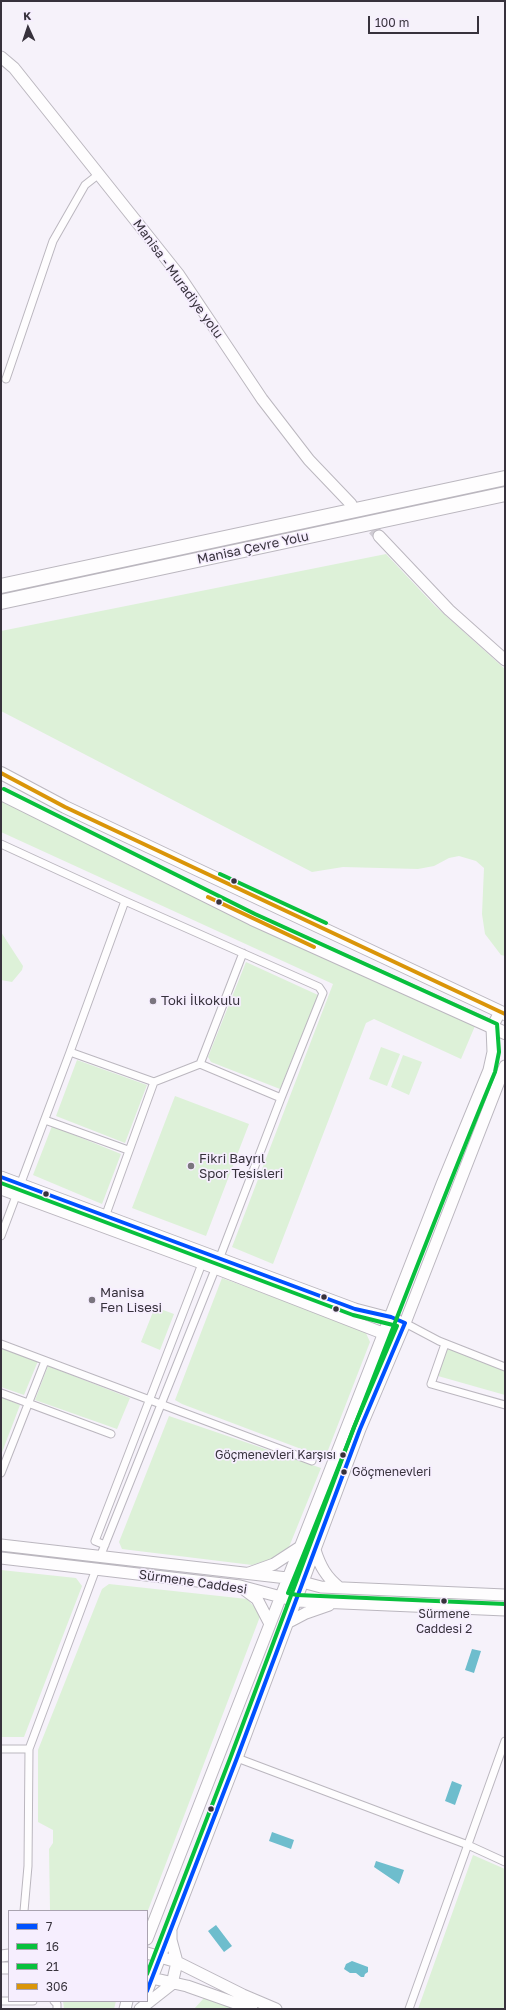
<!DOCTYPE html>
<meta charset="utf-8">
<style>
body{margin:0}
#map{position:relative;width:506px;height:2010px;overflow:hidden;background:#f6f2fa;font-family:"Golos Text",sans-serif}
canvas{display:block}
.frame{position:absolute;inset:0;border:2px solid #37323c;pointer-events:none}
.legend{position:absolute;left:8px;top:1910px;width:140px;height:92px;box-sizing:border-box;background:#f6eefe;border:1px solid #aaa3b0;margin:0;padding:5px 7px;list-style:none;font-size:12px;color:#37323c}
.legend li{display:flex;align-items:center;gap:8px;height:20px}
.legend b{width:20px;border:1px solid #aaa3b0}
.north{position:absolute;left:8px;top:8px;width:40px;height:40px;-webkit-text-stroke:3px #f6eefe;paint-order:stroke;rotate:357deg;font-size:11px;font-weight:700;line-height:16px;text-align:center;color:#37323c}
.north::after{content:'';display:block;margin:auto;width:14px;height:18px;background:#37323c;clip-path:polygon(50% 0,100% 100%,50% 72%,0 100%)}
.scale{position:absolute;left:368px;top:16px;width:111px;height:18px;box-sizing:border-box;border:2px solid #37323c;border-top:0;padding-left:5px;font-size:12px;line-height:14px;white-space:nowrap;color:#37323c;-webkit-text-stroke:3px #f6eefe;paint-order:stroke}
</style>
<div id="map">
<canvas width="506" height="2010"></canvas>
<div class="frame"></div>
<ul class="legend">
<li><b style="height:5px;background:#0051ff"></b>7</li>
<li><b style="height:5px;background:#08c03d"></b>16</li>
<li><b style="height:5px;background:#08c03d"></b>21</li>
<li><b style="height:5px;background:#da9509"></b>306</li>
</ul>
<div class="north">K</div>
<div class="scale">100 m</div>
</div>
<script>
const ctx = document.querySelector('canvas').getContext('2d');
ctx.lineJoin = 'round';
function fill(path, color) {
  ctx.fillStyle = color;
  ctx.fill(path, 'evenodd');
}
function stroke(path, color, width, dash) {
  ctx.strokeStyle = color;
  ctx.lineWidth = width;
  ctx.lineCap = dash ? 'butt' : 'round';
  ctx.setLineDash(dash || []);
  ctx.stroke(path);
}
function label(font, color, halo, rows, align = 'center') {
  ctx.font = font + ' "Golos Text",sans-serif';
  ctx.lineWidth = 3.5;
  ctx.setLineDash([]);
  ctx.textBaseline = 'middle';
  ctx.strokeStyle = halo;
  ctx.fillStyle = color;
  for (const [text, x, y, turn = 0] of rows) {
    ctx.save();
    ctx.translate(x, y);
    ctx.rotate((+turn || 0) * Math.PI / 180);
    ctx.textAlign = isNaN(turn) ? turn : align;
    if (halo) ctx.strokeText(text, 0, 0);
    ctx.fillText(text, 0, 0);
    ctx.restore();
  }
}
fill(new Path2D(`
 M386,554L435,606L505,669V956L501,955L485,934L482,914L484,868L476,861L459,856L449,858L434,866L418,869L343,867L312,872L1,711V631Z
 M1,799L118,860L475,1026L461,1059L374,1019L366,1023L273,1264L232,1247L333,984L1,832Z
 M1,932L23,966L22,970L12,982L1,980Z
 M246,962L318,995L280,1089L211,1062L208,1057Z
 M381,1047L400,1054L387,1086L369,1079Z
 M403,1055L422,1062L409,1095L391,1087Z
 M77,1060L147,1085L125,1143L56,1116Z
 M175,1096L249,1124L206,1236L132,1208Z
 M52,1126L121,1154L102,1204L33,1175Z
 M222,1278L365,1331L370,1342L325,1458L182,1404L175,1400Z
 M155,1307L174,1314L160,1350L141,1342Z
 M1,1347L38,1361L24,1395L1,1387Z
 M447,1347L505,1370V1395L438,1376Z
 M48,1366L130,1398L117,1429L35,1400Z
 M1,1397L20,1405L1,1455Z
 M169,1416L321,1468L289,1547L274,1558L252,1565L122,1549L119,1542Z
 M1,1570L76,1578L82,1586L24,1737H1Z
 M109,1584L247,1599L261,1614L147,1913V1911H50L49,1849L53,1843V1830L38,1822V1750L102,1589Z
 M473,1855L505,1869V2009H418Z
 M204,1998L234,2009H194Z
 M63,2001H116L114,2009H64Z`), '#ddf1d8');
fill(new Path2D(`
 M472,1649L481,1651L474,1673L465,1670Z
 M452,1781L462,1785L455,1805L445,1801Z
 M272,1832L294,1840L291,1849L269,1841Z
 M376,1861L404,1870L399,1884L374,1867Z
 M216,1925L232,1946L224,1952L208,1931Z
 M352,1961L368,1967V1972L365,1974L364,1977H361L356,1973H350L344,1969L346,1964Z`), '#6ebdcd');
stroke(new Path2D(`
 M351,505L379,536`), '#d0ccd4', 11, [11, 5.5]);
const street = new Path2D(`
 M6,379L53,241L85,185L99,174
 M1,844L125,901L319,987L323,993L281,1098
 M70,1052L154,1082
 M45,1120L128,1150
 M105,1217L154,1082L200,1064L243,953
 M1,1236L70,1052L125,901
 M405,1323L439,1341L505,1367
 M1,1344L312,1461
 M445,1344L431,1384L505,1405
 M1,1393L111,1434
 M1,1473L45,1361
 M105,1545L95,1541L203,1261
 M100,1557L220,1257L281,1098L200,1064
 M1,1749H29L28,1866L24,1911
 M29,1749L96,1569
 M237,1758L468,1845L505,1862
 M1,2001H33
 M54,2001L57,2004V2009
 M409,2009L505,1741`);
const secondary = new Path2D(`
 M1,57L14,68L179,275L262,399L309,460L351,504
 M379,536L449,610L505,660
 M1,1177L355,1309L397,1320
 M1,1189L215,1268L390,1336
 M1,1545L287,1578L321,1587L505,1595
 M315,1550C320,1566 326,1577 340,1588
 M1,1558L240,1586L296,1601L505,1610
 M249,1573L274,1564L300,1547
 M245,1590L257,1599L270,1624
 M287,1623L306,1613L329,1605
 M171,1931V1940L177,1962
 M147,1939L442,1184L489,1070L493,1052L492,1027L500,1012
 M147,1953L177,1962L243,1995L276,2009
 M1,1956L9,1955
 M1,1968H9
 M147,1977L187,1986L252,2009
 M172,1984L177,1962
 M147,1991L237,1758L360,1429L405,1323L505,1066
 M125,2009L127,2001
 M140,2009L172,1984`);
const primary = new Path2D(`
 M1,773L65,807L196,869L505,1014
 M1,794L252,919L505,1033`);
const highway = new Path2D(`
 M1,586L505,478
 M1,602L505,494`);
stroke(street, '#bbb7bf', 9);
stroke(secondary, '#bbb7bf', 13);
stroke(primary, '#bbb7bf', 14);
stroke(highway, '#bbb7bf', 16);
stroke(street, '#fefdfe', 7);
stroke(secondary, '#fefdfe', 11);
stroke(primary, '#fefdfe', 12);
stroke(highway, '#fefdfe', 14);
stroke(new Path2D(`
 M1,1177L355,1309L391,1317L405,1323L360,1429L237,1758L147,1991`), '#0051ff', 4);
stroke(new Path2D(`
 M1,1183L353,1315L397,1326L354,1427L231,1756L147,1974`), '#08c03d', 4);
stroke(new Path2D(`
 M4,789L255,914L497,1024L499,1052L495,1072C423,1245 359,1420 288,1593L297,1595L505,1604
 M220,874L326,923`), '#08c03d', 4);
stroke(new Path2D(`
 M1,773L65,807L505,1014
 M208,897L314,947`), '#da9509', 4);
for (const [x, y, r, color] of [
 [234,881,3.5,"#37323c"],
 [219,902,3.5,"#37323c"],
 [153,1001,4,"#7a757e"],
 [191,1166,4,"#7a757e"],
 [46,1194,3.5,"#37323c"],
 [324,1297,3.5,"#37323c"],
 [92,1300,4,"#7a757e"],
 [336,1309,3.5,"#37323c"],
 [343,1455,3.5,"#37323c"],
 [344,1472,3.5,"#37323c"],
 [444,1601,3.5,"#37323c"],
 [211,1809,3.5,"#37323c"]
]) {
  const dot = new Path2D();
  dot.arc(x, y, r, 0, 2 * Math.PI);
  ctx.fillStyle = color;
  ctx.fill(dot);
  stroke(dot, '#f6eefe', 1.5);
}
label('12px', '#37323c', '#f6eefe', [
 ["Göçmenevleri Karşısı",336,1455],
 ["Göçmenevleri",352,1472,"left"],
 ["Sürmene",444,1614,"center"],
 ["Caddesi 2",444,1629,"center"]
], 'right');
label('13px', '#37323c', '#f6eefe', [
 ["Manisa - Muradiye yolu",178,279,54],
 ["Manisa Çevre Yolu",253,548,-12],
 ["Sürmene Caddesi",193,1582,8]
]);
label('13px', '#37323c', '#f6eefe', [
 ["Toki İlkokulu",161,1001],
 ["Fikri Bayrıl",199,1159],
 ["Spor Tesisleri",199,1174],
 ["Manisa",100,1293],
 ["Fen Lisesi",100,1308]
], 'left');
</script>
